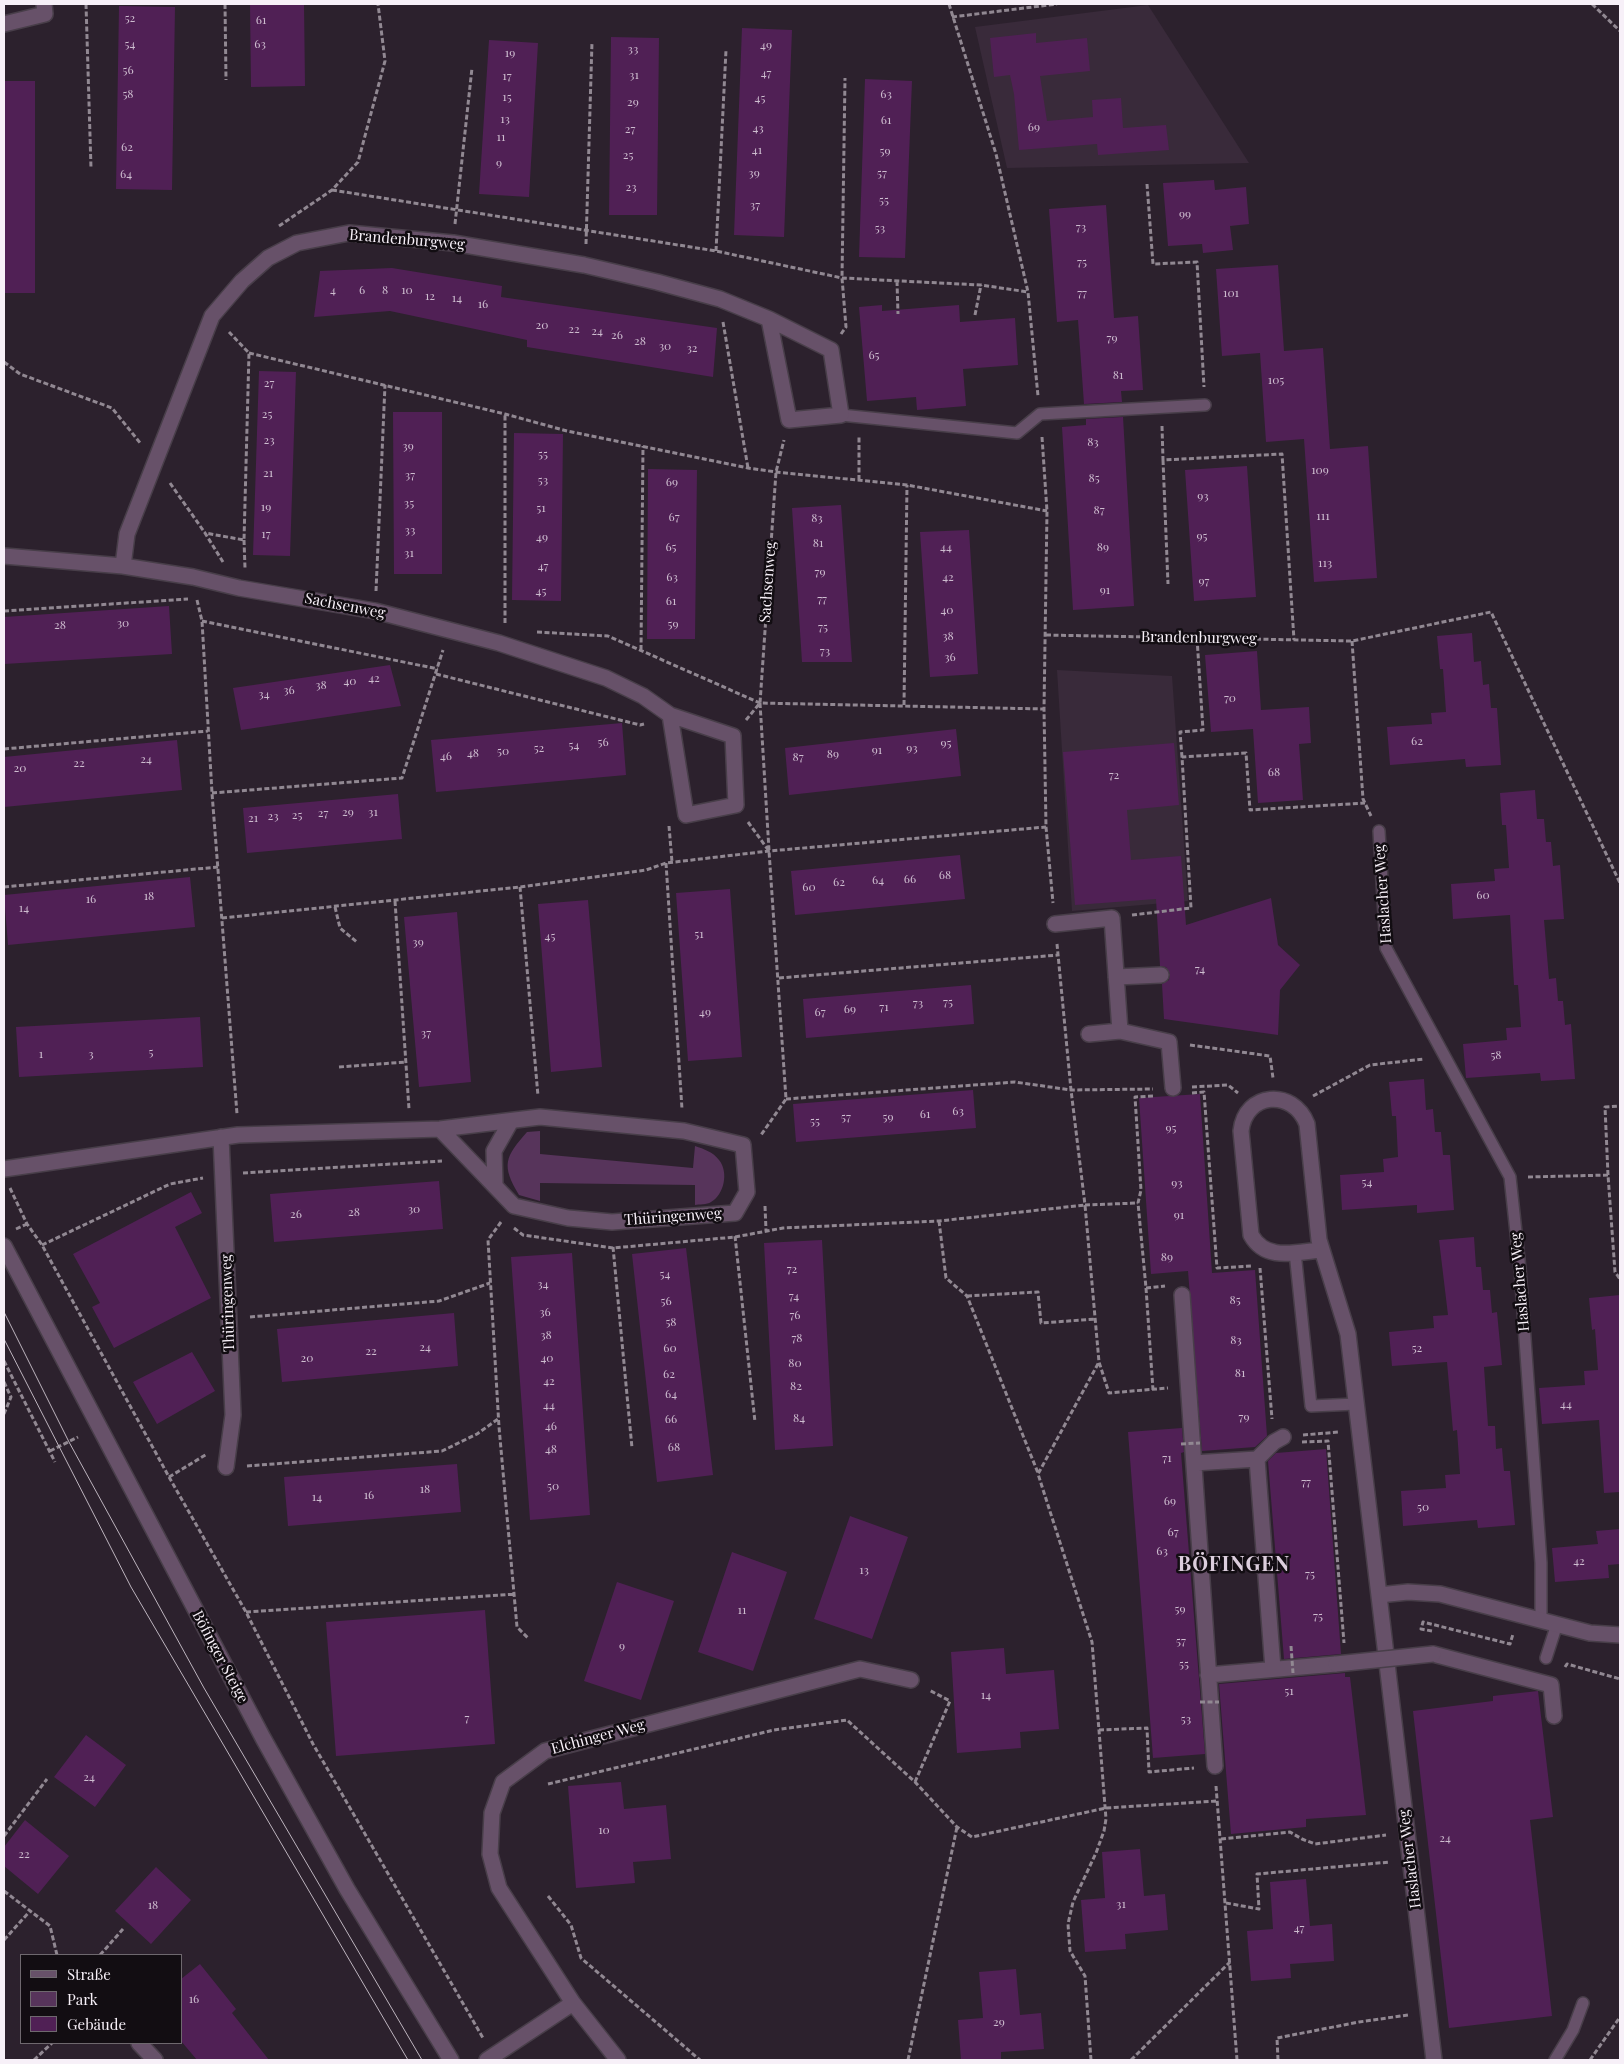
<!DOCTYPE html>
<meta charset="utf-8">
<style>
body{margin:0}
#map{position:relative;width:1624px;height:2064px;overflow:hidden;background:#2c212d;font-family:"Playfair Display",serif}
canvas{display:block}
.frame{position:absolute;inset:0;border:5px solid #f7f0f8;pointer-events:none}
.legend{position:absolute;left:20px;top:1954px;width:162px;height:90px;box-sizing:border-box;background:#120d12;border:1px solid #6e686e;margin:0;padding:6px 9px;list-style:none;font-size:15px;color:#f7f0f8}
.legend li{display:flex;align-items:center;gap:10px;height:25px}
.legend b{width:25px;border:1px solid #6e686e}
</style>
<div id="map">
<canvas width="1624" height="2064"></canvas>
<div class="frame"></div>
<ul class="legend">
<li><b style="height:6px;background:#675169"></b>Straße</li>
<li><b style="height:14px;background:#57345b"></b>Park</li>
<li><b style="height:14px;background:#502055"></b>Gebäude</li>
</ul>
</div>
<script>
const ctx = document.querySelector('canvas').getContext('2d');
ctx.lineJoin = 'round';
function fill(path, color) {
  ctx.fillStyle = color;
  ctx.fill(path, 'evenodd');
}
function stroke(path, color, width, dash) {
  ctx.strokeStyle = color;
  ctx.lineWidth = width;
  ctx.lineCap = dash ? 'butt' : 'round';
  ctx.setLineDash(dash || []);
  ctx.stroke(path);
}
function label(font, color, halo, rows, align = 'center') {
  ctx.font = font + ' "Playfair Display",serif';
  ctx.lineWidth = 5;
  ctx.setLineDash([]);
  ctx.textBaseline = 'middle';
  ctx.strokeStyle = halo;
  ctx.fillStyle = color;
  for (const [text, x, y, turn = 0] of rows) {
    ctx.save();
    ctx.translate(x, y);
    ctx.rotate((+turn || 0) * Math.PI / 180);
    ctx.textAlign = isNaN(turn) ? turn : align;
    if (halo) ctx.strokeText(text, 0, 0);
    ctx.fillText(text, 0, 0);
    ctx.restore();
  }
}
fill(new Path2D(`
 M1148,5L1249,163L1007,168L975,27Z
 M1057,670L1172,676L1188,901L1072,911Z`), '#392a3a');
fill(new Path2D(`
 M540,1131V1154L693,1168L695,1146C704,1149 713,1152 719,1160C729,1172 724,1195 711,1202C707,1205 699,1204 695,1205V1185L540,1183V1201L519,1195C501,1165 505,1157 527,1132Z`), '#57345b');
fill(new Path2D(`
 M250,4H304L305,86L251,87Z
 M119,6L175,7L172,190L116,189Z
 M742,28L792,30L784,237L734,235Z
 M1036,33V43L1087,38L1090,71L1040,76L1047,121L1093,117L1092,100L1121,98L1123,128L1166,125L1169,150L1098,155L1097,144L1019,150L1014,94L1010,75L994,77L990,38Z
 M611,37L659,38L657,215H609Z
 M489,40L538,43L529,197L479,194Z
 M865,79L912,81L905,258L859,257Z
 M4,81H35V293H4Z
 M1214,180L1215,190L1246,187L1249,224L1230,226L1233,250L1203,253L1202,244L1168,246L1163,183Z
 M1106,205L1114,318L1138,316L1143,390L1121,391L1122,402L1084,404L1078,320L1057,322L1049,209Z
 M1278,265L1284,351L1323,348L1330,449L1368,446L1377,578L1314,582L1304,439L1266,442L1260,353L1222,356L1216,269Z
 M392,268L502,286L501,297L717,328L713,377L527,347V340L390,311L314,317L320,271Z
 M882,305V311L959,305L960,322L1015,318L1018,365L963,369L966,406L917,410L916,397L867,401L859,307Z
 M259,371L296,372L290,556L253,555Z
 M393,412H442V574H394Z
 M1123,417L1134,606L1073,610L1062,427L1086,425V419Z
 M514,433L563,434L561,601L512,600Z
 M1247,466L1256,597L1194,601L1185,470Z
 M648,469L697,470L695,639H647Z
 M841,505L852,662H802L792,508Z
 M969,530L978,674L930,677L920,532Z
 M169,606L172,654L4,664V617Z
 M1472,633L1474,662L1481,661L1483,685L1489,684L1491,708H1497L1501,765L1466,767L1465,759L1390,765L1387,727L1432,724L1431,713L1446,712L1443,669H1440L1437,636Z
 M1257,651L1261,710L1309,707L1311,743L1299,744L1303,800L1258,803L1253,729L1211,732L1205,655Z
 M390,665L401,706L241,730L233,688Z
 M622,723L626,775L436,792L431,740Z
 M956,729L961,776L789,795L785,748Z
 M177,740L182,790L4,807V757Z
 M1174,743L1179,805L1127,810L1131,860L1181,856L1186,925L1271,898L1278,945L1300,965L1280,990L1278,1035L1164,1019L1162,984L1169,980L1170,974L1166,967L1160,966L1156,899L1075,905L1063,752Z
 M1535,790L1537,819H1544L1546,842H1551L1553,866L1560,865L1564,919L1544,920L1549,979L1556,978L1558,1001H1563L1565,1025L1571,1024L1575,1079L1541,1081L1540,1073L1466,1078L1463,1044L1507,1040L1506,1028L1521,1027L1518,985H1514L1510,915L1453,919L1451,884L1495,881L1494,869L1509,868L1506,825H1502L1500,793Z
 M398,794L402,839L247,853L243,808Z
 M960,855L965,899L795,915L791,871Z
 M190,877L195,927L8,945L4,895Z
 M730,889L742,1057L688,1061L676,893Z
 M588,900L602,1067L551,1072L538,904Z
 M457,912L471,1082L419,1087L404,917Z
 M971,985L974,1024L806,1038L803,999Z
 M200,1017L203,1067L19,1077L16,1027Z
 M1424,1079L1426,1110L1433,1109L1435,1132H1441L1443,1155H1450L1454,1210L1417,1213V1205L1342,1210L1340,1175L1384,1172L1383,1159L1398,1157L1396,1116H1392L1389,1082Z
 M973,1090L976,1128L796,1142L793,1104Z
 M1200,1094L1212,1273L1255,1270L1267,1436L1255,1447L1202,1451L1188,1271L1151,1274L1139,1098Z
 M439,1181L443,1229L274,1242L270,1194Z
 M191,1192L202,1213L175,1227L211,1298L114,1348L92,1307L100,1303L73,1254Z
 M1474,1237L1476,1267H1481L1483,1290H1490L1492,1313L1497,1312L1502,1365L1484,1367L1488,1426H1495L1496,1449L1502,1448L1504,1471H1510L1515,1525L1478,1528L1477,1520L1403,1526L1401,1491L1446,1488L1445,1475L1460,1474L1457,1430L1453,1431L1447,1362L1392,1366L1389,1332L1434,1328L1433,1316L1448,1315L1439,1240Z
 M822,1240L833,1446L775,1450L764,1243Z
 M686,1248L713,1475L657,1482L632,1254Z
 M572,1253L590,1515L530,1520L511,1257Z
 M1620,1295V1492L1604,1493L1599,1420L1542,1424L1539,1388L1585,1385L1584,1371L1598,1370L1595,1329L1592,1330L1589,1298Z
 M454,1313L458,1366L282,1382L277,1329Z
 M192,1352L215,1391L157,1424L133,1382Z
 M1182,1428L1184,1452L1181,1453L1205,1754L1153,1758L1128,1432Z
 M1326,1449L1341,1654L1284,1659L1268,1461L1276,1453Z
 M457,1464L461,1512L288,1526L284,1477Z
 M850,1516L908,1537L872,1639L814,1619Z
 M1620,1529V1564L1608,1565L1609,1578L1555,1582L1552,1548L1598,1544L1596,1531Z
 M732,1552L787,1572L753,1671L698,1652Z
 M617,1582L674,1601L641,1700L584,1681Z
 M485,1610L495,1744L336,1756L326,1622Z
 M1004,1648L1006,1674L1054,1670L1059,1729L1020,1732L1021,1748L957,1753L951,1652Z
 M1345,1673V1677H1350L1366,1815L1306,1819V1827L1231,1834L1219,1684Z
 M1538,1691L1553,1817L1530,1820L1552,2016L1449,2028L1413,1711L1493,1701V1696Z
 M86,1735L126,1765L95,1807L54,1777Z
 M621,1782L624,1809L666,1805L671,1859L633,1862L635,1883L576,1888L568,1786Z
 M25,1820L69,1856L38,1894L4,1866V1847Z
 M1140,1849L1144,1896L1165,1894L1168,1930L1125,1934L1126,1949L1085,1952L1081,1900L1105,1898L1102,1852Z
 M156,1867L191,1900L151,1944L115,1911Z
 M1306,1879L1310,1926L1332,1924L1334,1961L1290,1964L1291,1978L1251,1981L1247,1931L1273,1929L1270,1882Z
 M200,1964L236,2009L232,2013L269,2060H197L181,2041V1979Z
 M1016,1969L1020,2015L1041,2013L1044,2049L1001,2052V2060H961L958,2020L983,2018L979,1972Z`), '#502055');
const lane = new Path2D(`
 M841,415L1017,433L1040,414L1205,405
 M1379,831L1386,948L1510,1177L1520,1269L1541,1563V1620
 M1295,1252L1311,1406L1356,1404
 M1546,1658L1557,1624
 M1555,2060L1573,2030L1583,2003`);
const street = new Path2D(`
 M4,24L45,14L44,4
 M4,556L123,566L193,577L239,588L375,611L499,643L606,678L643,696L670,715L733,736L736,805L686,815L670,715
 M123,566L127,534L212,316L242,281L268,258L297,243L349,233L453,243L584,265L657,282L720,299L769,319L789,420L841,415L831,350L769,319
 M1055,924L1112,918L1120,1031L1169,1042L1173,1088
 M1116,977L1161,975
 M1089,1034L1120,1031
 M221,1137L233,1415L226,1467
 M4,1169L238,1135L440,1129L540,1117L684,1131L743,1145L747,1192L735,1213L612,1222L568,1218L514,1206L440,1129
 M495,1185L494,1151L511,1121
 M4,1246L263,1738L347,1889L451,2060
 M1321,1250C1296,1252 1266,1262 1251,1235L1241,1131C1245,1092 1293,1088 1307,1124L1319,1240L1348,1334L1434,2060
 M1182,1295L1215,1766
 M1257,1459L1273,1669
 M1194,1463L1257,1459L1274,1442L1283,1437
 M1379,1595L1408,1592L1440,1594L1590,1633L1620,1635
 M1433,1654L1551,1685L1554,1716
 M1208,1675L1336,1664
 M573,2003L499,1888L490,1854L492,1813L503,1782L545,1751L860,1669L911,1680
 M139,2043L155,2060
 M487,2060L573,2003L618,2060`);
stroke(lane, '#483e49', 14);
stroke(street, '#483e49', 18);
stroke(new Path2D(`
 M86,4L91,168
 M225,4L226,80
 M949,4L996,154L1028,292L1038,396
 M1592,4L1620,31
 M952,17L1057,4
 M1147,184L1153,264L1197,262L1204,387
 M332,190L716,251L842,278L981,285L1028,292
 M455,224L472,68
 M279,226L332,190L358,162L385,61L378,4
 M586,244L592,42
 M716,251L726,50
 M897,281L898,314
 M975,315L981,285
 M723,322L748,468
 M841,334L846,327L842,278L845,78
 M249,353L505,414L567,431L748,468L776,472L907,485L1047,511
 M4,362L20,374L112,408L141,444
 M1162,426L1163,460L1282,454L1294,640
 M1042,437L1047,511L1044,709L1046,827L1053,903
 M1163,460L1168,584
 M859,480V435
 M170,483L205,533
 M244,540L245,568
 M223,562L205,533L244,540L249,353L229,332
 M376,591L385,385
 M197,600L202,621L212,793L237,1114
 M4,611L188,599
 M202,621L438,669
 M505,623V414
 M537,632L608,636L760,703L1044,709
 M1046,635L1352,641L1491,612L1620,883
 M1352,641L1363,799L1371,816
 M641,650L643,446
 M436,674L640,725L644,724
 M760,703L769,850
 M904,705L907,485
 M746,720L760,703L776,472L784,440
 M4,749L208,731
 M1182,757L1180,732L1203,730L1197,638
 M212,793L402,778L443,650
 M748,822L769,851L786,1099L761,1135
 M669,826L672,862
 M666,863L682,1109
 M4,887L218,867
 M520,887L538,1096
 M395,901L409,1109
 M335,907L340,928L358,943
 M1132,915L1191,908L1182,757L1246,753L1250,810L1365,803
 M222,918L520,887L646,870L666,863L769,851L1046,827
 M1057,944L1071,1090L1085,1205L1138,1203
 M779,978L1058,955
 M1190,1045L1270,1056L1273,1078
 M339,1067L406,1062
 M1192,1087L1228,1085L1238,1093
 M1192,1093L1204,1092L1217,1268L1252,1266
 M1153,1096L1135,1097L1141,1190L1138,1203L1146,1288L1165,1286
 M1313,1096L1370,1065L1424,1059
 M786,1099L1015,1082L1071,1090L1153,1089
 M243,1173L442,1161
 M1608,1175L1605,1107L1620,1106
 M1528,1177L1608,1175L1615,1272L1620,1279
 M10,1188L27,1224L42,1245L169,1477L246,1612L313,1744L483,2038
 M765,1206L766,1230
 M939,1221L946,1278L967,1296L1038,1473
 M501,1222L488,1240L499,1427L517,1627L529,1639
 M514,1228L523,1235L613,1248L735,1237L783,1228L939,1221L1085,1205L1099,1362L1109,1393L1168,1388
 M16,1229L27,1224
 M735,1236L755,1422
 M42,1245L170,1184L203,1178
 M613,1247L632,1448
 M1260,1268L1272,1419
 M1146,1288L1153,1390
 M967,1296L1038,1292L1041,1323L1096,1319
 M250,1317L439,1301L490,1283
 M4,1361L55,1462
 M4,1382L11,1397L4,1414
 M1303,1435L1339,1432
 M1302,1442L1328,1441L1344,1643
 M50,1451L78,1437
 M247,1466L442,1451L477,1434L498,1419
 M169,1477L207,1454
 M246,1612L515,1594
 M1432,1631L1421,1629L1423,1622L1510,1644L1513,1634
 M1565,1667L1567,1664L1620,1679
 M1099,1730L1147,1728L1149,1772L1194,1768
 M915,1782L950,1701L929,1690
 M548,1784L774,1730L847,1720L915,1782L957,1827L972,1837L1106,1808L1217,1801
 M1216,1786L1237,2060
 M4,1836L47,1779
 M1221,1839L1290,1832L1302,1839L1315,1844L1386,1835
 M4,1891L50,1926L57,1955
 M548,1896L571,1925L581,1958L700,2060
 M1226,1903L1259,1909L1257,1874L1390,1862
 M4,1940L30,1911
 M100,1955L123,1929
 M34,2060L52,2043
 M908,2060L957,1827
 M1091,2060L1085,1976L1070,1951L1068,1924L1073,1902L1096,1853L1104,1831L1106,1819L1092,1642L1038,1474L1099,1362
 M1131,2060L1230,1962
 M1278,2060L1277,2038L1359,2022L1408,2015
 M1590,2060L1620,2017`), '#918892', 3, [5, 2.5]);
stroke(lane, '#675169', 11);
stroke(street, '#675169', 15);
stroke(new Path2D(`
 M4,1312L69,1442L204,1688L422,2060
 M4,1339L131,1587L408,2060`), '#beb5bf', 1);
const streetBridge = new Path2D(`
 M1336,1664L1433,1654`);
stroke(streetBridge, '#483e49', 18, []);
stroke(new Path2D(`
 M1181,1444L1200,1443
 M1291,1646L1293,1673
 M1200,1702H1219`), '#918892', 3, [5, 2.5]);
stroke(streetBridge, '#675169', 15);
label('12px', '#cdbccf', null, [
 ["52",130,18],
 ["61",261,20],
 ["54",130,44],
 ["63",260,44],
 ["49",766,45],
 ["33",633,49],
 ["19",510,53],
 ["56",128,70],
 ["47",766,73],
 ["31",634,75],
 ["17",507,76],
 ["58",128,94],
 ["63",886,94],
 ["15",507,97],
 ["45",760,98],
 ["29",633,102],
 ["13",505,119],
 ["61",886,120],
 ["69",1034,127],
 ["43",758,128],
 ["27",630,129],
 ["11",501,137],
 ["62",127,147],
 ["41",757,150],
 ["59",885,151],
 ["25",628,155],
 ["9",499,163],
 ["39",754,173],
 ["57",882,173],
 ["64",126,174],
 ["23",631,187],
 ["55",884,200],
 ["37",755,205],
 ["99",1185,214],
 ["73",1081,227],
 ["53",880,228],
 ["75",1082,262],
 ["4",333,290],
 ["6",362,290],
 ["8",385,290],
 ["10",407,290],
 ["77",1082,293],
 ["101",1231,293],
 ["12",430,296],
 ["14",457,298],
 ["16",483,304],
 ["20",542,325],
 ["22",574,329],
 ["24",597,331],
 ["26",617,335],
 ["79",1112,338],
 ["28",640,341],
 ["30",665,346],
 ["32",692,348],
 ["65",874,355],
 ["81",1118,375],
 ["105",1276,380],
 ["27",269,383],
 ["25",267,414],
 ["23",269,440],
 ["83",1093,442],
 ["39",408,446],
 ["55",543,454],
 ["109",1320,470],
 ["21",268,473],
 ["37",410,475],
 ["85",1094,478],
 ["53",543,480],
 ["69",672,482],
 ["93",1203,496],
 ["35",409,503],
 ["19",266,507],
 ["51",541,508],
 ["87",1099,510],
 ["111",1323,516],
 ["67",674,517],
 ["83",817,518],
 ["33",410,530],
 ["17",266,534],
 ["95",1202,536],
 ["49",542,537],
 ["81",818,543],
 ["65",671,547],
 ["44",946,547],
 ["89",1103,547],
 ["31",409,553],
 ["113",1325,563],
 ["47",543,566],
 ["79",820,572],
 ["63",672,577],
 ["42",948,577],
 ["97",1204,581],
 ["91",1105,590],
 ["45",541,591],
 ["77",822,599],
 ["61",671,601],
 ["40",947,610],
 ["30",123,623],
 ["59",673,624],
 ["28",60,625],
 ["75",823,627],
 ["38",948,636],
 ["73",825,651],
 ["36",950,657],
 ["42",374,678],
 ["40",350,681],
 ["38",321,685],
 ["36",289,690],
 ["34",264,694],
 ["70",1230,698],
 ["62",1417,741],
 ["56",603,742],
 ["95",946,743],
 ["54",574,745],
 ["52",539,748],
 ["93",912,748],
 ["91",877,750],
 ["50",503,751],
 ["48",473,753],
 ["89",833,754],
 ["46",446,756],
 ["87",798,757],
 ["24",146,759],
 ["22",79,763],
 ["20",20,768],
 ["68",1274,772],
 ["72",1114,775],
 ["29",348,812],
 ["31",373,812],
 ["27",323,813],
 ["25",297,815],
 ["23",273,816],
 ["21",253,818],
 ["68",945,875],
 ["66",910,879],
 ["64",878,880],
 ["62",839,882],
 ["60",809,887],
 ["60",1483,895],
 ["18",149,896],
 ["16",91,899],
 ["14",24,908],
 ["51",699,934],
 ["45",550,936],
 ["39",418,942],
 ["74",1200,969],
 ["75",948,1002],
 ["73",918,1003],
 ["71",884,1007],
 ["69",850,1009],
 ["49",705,1012],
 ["67",820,1012],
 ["37",426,1033],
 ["5",151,1052],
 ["1",41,1054],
 ["3",91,1054],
 ["58",1496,1055],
 ["63",958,1111],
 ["61",925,1114],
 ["57",846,1117],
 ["59",888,1117],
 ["55",815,1121],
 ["95",1171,1128],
 ["54",1367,1182],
 ["93",1177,1183],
 ["30",414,1209],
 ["28",354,1212],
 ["26",296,1214],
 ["91",1179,1215],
 ["89",1167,1257],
 ["72",792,1269],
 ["54",665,1274],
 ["34",543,1284],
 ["74",794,1296],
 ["85",1235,1300],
 ["56",666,1301],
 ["36",545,1312],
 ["76",795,1315],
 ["58",671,1322],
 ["38",546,1335],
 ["78",797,1338],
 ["83",1236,1340],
 ["24",425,1347],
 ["60",670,1348],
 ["52",1417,1348],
 ["22",371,1351],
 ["20",307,1358],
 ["40",547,1358],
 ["80",795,1363],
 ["81",1240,1373],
 ["62",669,1374],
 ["42",549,1381],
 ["82",796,1386],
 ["64",671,1394],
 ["44",1566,1404],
 ["44",549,1405],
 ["79",1244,1417],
 ["84",799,1418],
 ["66",671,1419],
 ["46",551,1426],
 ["68",674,1447],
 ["48",551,1449],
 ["71",1167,1458],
 ["77",1306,1482],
 ["50",553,1486],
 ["18",425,1489],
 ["16",369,1495],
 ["14",317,1497],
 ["69",1170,1501],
 ["50",1423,1507],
 ["67",1173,1532],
 ["63",1162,1551],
 ["42",1579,1561],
 ["13",864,1570],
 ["75",1310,1574],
 ["59",1180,1609],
 ["11",742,1610],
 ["75",1318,1616],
 ["57",1181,1641],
 ["9",622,1646],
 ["55",1184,1664],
 ["51",1289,1691],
 ["14",986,1695],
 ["7",467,1718],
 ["53",1186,1719],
 ["24",89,1777],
 ["10",604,1830],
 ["24",1445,1838],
 ["22",24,1854],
 ["31",1121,1904],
 ["18",153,1905],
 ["47",1299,1928],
 ["16",194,1999],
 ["29",999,2022]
]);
label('15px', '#f7f0f8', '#120d12', [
 ["Brandenburgweg",407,240,5],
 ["Sachsenweg",768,582,-86],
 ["Sachsenweg",345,606,11],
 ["Brandenburgweg",1199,638,1],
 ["Haslacher Weg",1383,894,-94],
 ["Thüringenweg",673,1217,-4],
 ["Haslacher Weg",1520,1282,-95],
 ["Thüringenweg",228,1303,-92],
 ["Böfinger Steige",220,1657,62],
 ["Elchinger Weg",598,1737,-15],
 ["Haslacher Weg",1410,1859,-97]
]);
ctx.letterSpacing = '1px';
label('bold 20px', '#dccedd', '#120d12', [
 ["BÖFINGEN",1234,1565]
]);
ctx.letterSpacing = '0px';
</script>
